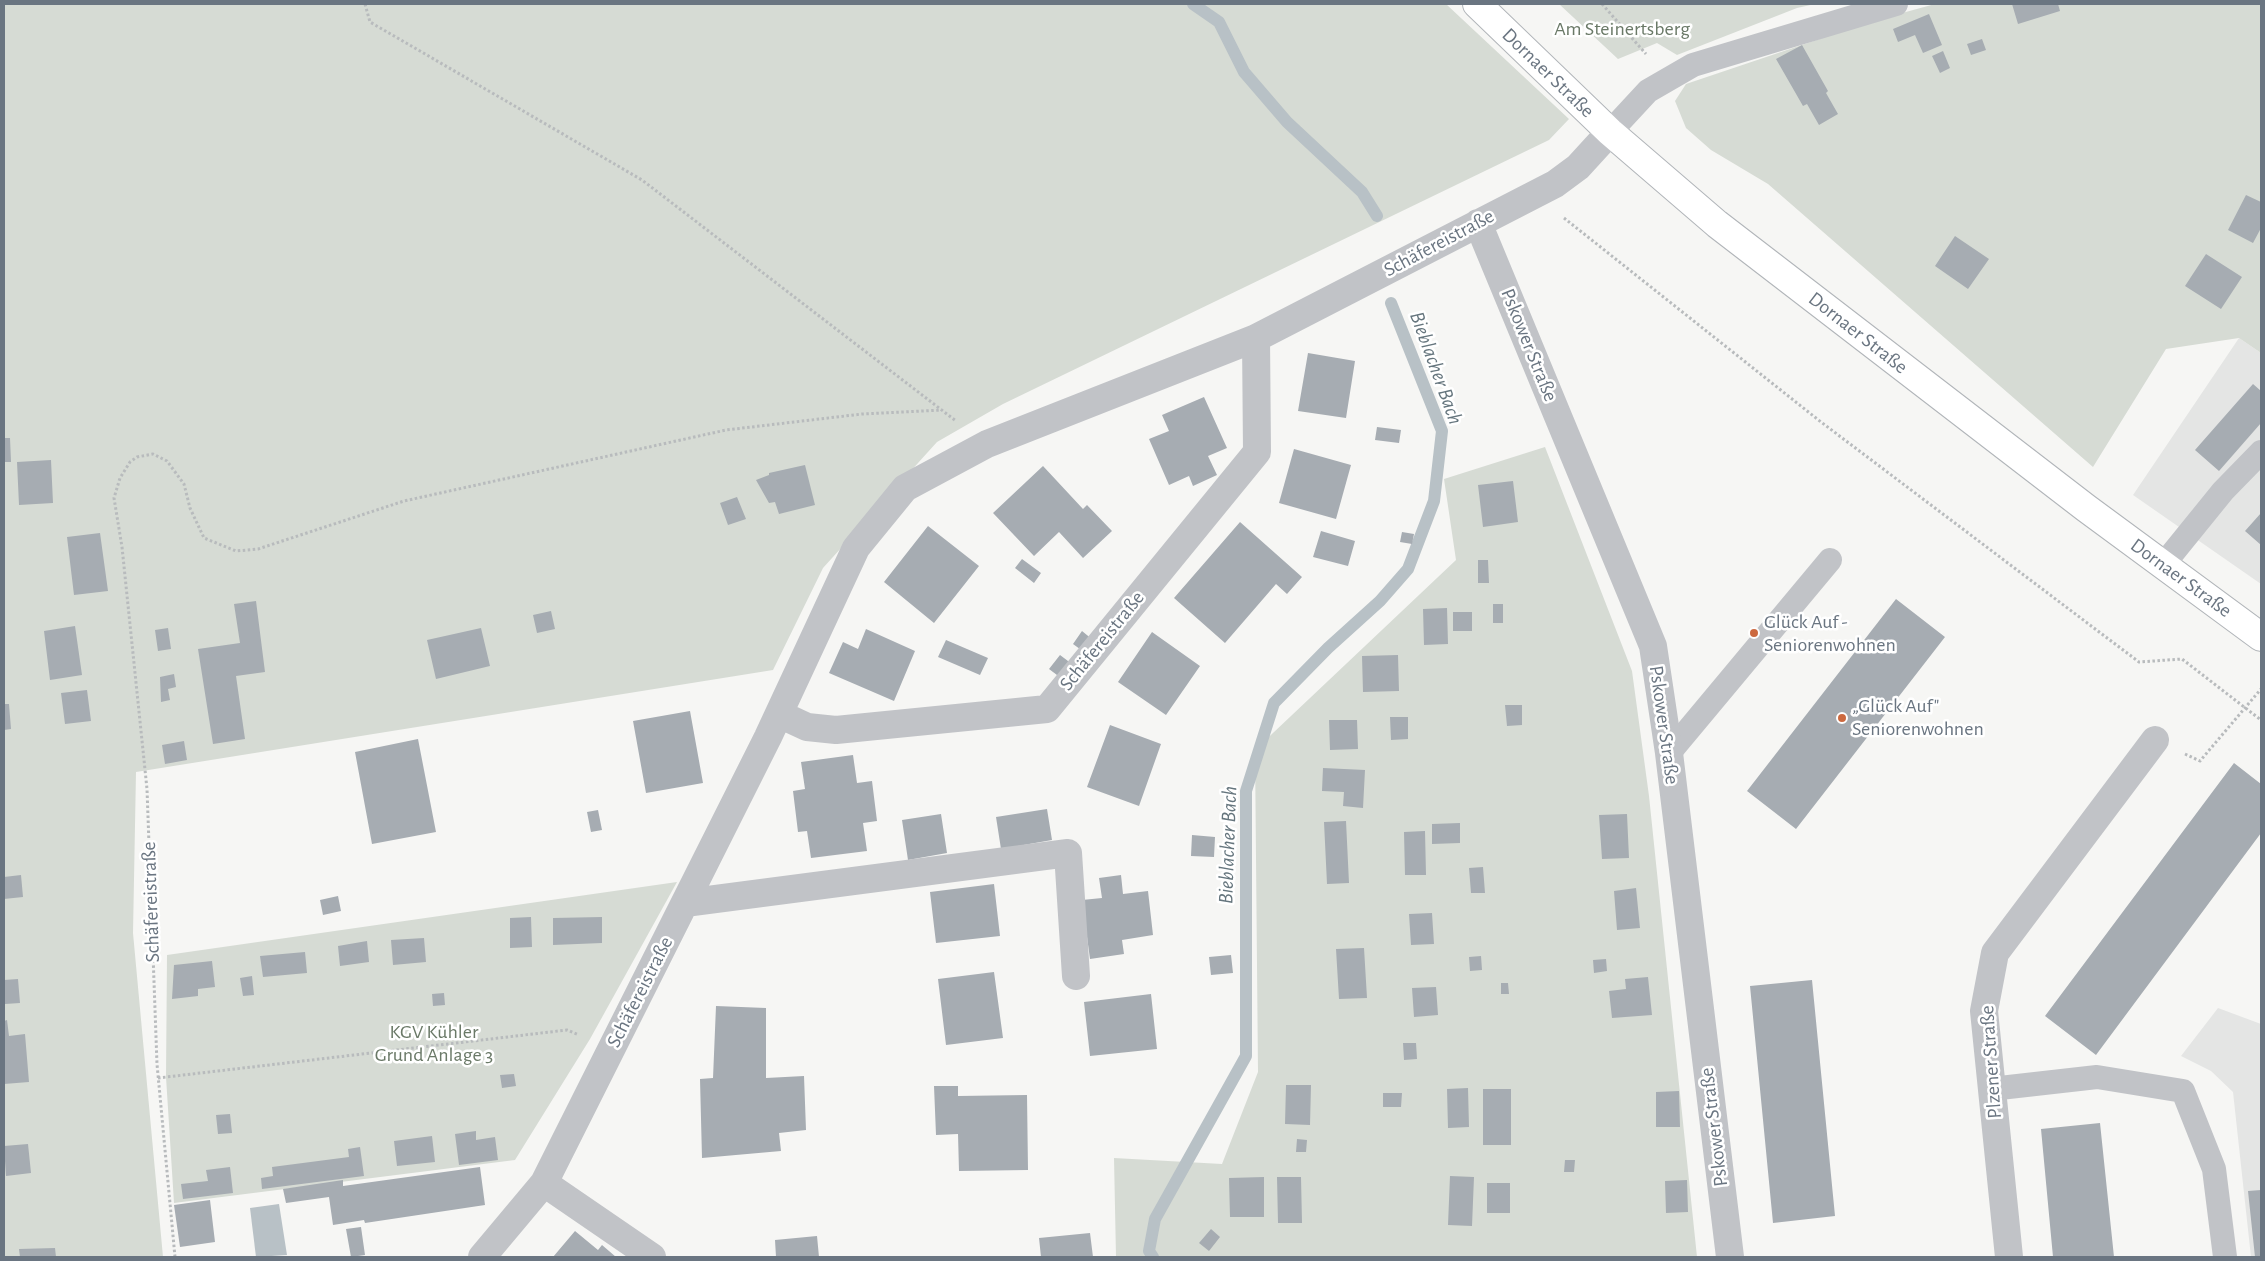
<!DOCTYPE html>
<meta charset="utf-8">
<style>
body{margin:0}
#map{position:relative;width:2265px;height:1261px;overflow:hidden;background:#f6f6f4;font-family:"Alegreya Sans",sans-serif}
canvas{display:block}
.frame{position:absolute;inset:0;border:5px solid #6a7581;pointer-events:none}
</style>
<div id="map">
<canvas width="2265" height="1261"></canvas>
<div class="frame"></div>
</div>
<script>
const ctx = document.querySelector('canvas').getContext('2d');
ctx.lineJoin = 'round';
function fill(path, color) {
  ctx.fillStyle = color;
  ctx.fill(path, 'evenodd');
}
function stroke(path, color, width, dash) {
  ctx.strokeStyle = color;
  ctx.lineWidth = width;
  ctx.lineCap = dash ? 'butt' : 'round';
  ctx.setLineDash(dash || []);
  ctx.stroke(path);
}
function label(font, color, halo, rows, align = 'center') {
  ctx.font = font + ' "Alegreya Sans",sans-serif';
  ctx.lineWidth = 5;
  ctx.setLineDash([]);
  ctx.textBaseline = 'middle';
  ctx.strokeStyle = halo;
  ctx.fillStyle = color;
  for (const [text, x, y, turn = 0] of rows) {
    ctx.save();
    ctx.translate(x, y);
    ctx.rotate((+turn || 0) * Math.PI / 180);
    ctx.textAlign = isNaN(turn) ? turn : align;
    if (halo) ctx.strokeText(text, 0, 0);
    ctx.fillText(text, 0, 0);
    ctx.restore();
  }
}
fill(new Path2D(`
 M2239,338L2261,353V584L2133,495Z
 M2218,1008L2261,1024V1257H2251L2233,1092L2211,1071L2181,1056Z`), '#e4e5e4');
fill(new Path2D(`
 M4,4H1446L1569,119L1549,140L1003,404L937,442L823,568L773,670L136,772L133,933L163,1257H4Z
 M1559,4H1815L1797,8L1677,55L1657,43L1618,59Z
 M1935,4H2261V353L2239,338L2166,349L2093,467L1768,184L1711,150L1686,128L1675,101L1686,84L1873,21Z
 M1545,447L1632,671L1649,796L1697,1257H1116L1114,1158L1222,1164L1258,1072L1255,750L1456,560L1444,479Z
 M677,882L590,1039L515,1160L174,1203L166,1077L167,955Z`), '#d6dbd4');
fill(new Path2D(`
 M279,1204L287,1255L256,1257L250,1208Z`), '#b8c1c6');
stroke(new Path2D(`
 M1193,4L1219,22L1244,72L1287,122L1362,192L1377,216
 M1153,1257L1149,1251L1155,1219L1246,1056V791L1274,703L1328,648L1380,601L1408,569L1434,501L1442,431L1391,303`), '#b8c1c6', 12);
fill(new Path2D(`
 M2012,4H2058L2060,11L2018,24Z
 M1929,14L1942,45L1923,53L1915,35L1898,42L1893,29Z
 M1982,39L1986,50L1971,55L1967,44Z
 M1802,45L1828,91L1826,93L1838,114L1819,125L1807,104L1803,106L1776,59Z
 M1943,51L1950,68L1940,73L1932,56Z
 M2246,195L2261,202V228L2253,243L2228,230Z
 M1955,236L1989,259L1968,289L1935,266Z
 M2206,254L2242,277L2221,309L2185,286Z
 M1308,353L1355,361L1346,418L1298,411Z
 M2253,384L2261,391V423L2219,471L2195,450Z
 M1204,397L1227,448L1208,456L1217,475L1193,486L1189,476L1169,485L1149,439L1169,431L1162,415Z
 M1377,427L1401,430L1399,443L1375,440Z
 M4,438H10L11,462H4Z
 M1294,449L1351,465L1336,519L1279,503Z
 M51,460L53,503L19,505L17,462Z
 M805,465L815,505L779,514L775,502L769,503L756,480L769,475V473Z
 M1043,466L1083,509L1087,505L1112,531L1083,558L1059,532L1034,556L993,513Z
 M1513,481L1518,522L1483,527L1478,485Z
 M737,497L746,519L728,525L720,503Z
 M2261,513V545L2245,531Z
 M1240,522L1302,577L1287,594L1276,584L1225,643L1174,598Z
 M928,526L979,566L934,623L884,582Z
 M1321,531L1355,541L1348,566L1313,557Z
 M1402,532L1414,534L1412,544L1400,542Z
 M100,533L108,591L74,595L67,537Z
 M1022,559L1041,573L1034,583L1015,568Z
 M1478,560H1488L1489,583H1478Z
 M1896,599L1945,637L1796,829L1747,791Z
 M256,601L265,672L236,676L245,739L213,744L198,649L240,643L234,604Z
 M1493,604H1503V623H1493Z
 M1447,608L1448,644L1424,645L1423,609Z
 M551,611L555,629L537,633L533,615Z
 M1453,612H1472V631H1453Z
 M75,626L82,675L50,680L44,631Z
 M168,628L171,649L158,651L155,630Z
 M481,628L490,666L436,679L427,640Z
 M866,629L915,651L894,701L829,673L843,642L858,649Z
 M1082,631L1093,640L1084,652L1073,644Z
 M1152,632L1200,666L1166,715L1118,682Z
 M946,640L988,658L980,675L938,657Z
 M1060,655L1072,664L1061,678L1049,669Z
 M1398,655L1399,691L1363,692L1362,656Z
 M174,674L176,687L168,689L170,700L161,702L160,677Z
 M87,690L91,721L65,724L61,693Z
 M4,704H9L11,729L4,730Z
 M1505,705H1522V725L1507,726Z
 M690,711L703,783L646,793L633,721Z
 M1390,717H1408V739L1391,740Z
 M1329,720H1357L1358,749L1330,750Z
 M1110,725L1161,744L1139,806L1087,787Z
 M418,739L436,832L372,844L355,752Z
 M184,741L187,760L165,764L162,745Z
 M853,755L857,783L872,781L877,821L863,823L867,851L811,858L807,831L798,832L793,791L805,789L801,762Z
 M2234,763L2261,784V833L2096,1055L2045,1016Z
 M1323,768L1365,770L1363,808L1343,806L1344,792L1322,791Z
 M1047,809L1052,840L1001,849L996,817Z
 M598,810L602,830L591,832L587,812Z
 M941,814L947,853L908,860L902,820Z
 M1627,814L1629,858L1602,859L1599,815Z
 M1346,821L1349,883L1327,884L1324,822Z
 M1460,823V843L1432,844V824Z
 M1425,831L1426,875H1405L1404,832Z
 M1192,835L1215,837L1214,857L1191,856Z
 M1483,867L1485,893H1471L1469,868Z
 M21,875L23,897L4,899V877Z
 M1121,875L1123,894L1148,891L1153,935L1122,940L1124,954L1090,959L1082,900L1102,898L1099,878Z
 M994,884L1000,936L936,943L930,892Z
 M1636,888L1640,928L1617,930L1614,891Z
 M338,896L341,911L323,915L320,900Z
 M1432,913L1434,944L1411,945L1409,914Z
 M531,917L532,947L510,948V918Z
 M602,917V943L553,945V918Z
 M424,938L426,962L393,965L391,940Z
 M367,941L369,962L340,966L338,946Z
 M1364,948L1367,998L1339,999L1336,949Z
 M305,952L307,973L263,977L260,956Z
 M1231,955L1233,973L1211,975L1209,957Z
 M1481,956L1482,970L1470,971L1469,957Z
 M1606,959L1607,971L1594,973L1593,960Z
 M212,961L215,987L198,989V996L172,999L174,965Z
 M994,972L1003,1038L946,1045L938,979Z
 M252,976L254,995L243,996L240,978Z
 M1648,977L1652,1015L1612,1018L1609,991L1626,989L1625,979Z
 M18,979L20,1003L5,1004L4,980Z
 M1812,980L1835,1216L1773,1223L1750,986Z
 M1501,983H1508L1509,994H1501Z
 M1436,987L1438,1015L1414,1017L1412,988Z
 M444,993L445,1005L433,1006L432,994Z
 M1151,994L1157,1049L1090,1056L1084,1002Z
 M716,1006L766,1008V1078L804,1076L806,1130L779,1133L781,1151L702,1158L700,1079L713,1078Z
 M7,1020L9,1036L25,1034L29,1082L4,1084V1021Z
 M1403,1043H1416L1417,1059L1404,1060Z
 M514,1074L516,1086L502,1088L500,1075Z
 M1286,1085H1311L1310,1125L1285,1124Z
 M934,1086H958V1096L1027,1095L1028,1170L959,1171L958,1134L936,1135Z
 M1468,1088L1469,1127L1448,1128L1447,1089Z
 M1483,1089H1511V1145H1483Z
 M1679,1091L1680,1127H1656V1092Z
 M1383,1093H1402L1401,1107H1383Z
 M230,1114L232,1133L218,1134L216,1115Z
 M2100,1123L2114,1257H2053L2041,1129Z
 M476,1131V1140L495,1137L498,1160L459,1165L455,1134Z
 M432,1136L435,1162L397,1166L394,1141Z
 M1297,1139L1307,1140L1306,1152H1296Z
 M28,1144L31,1173L6,1176L4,1146Z
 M360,1147L364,1176L262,1189L261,1178L273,1176L272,1167L349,1157L348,1149Z
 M1565,1160H1575L1574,1172H1564Z
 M230,1167L233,1193L183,1199L181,1184L208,1181L206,1170Z
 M480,1167L485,1205L365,1223L364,1220L333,1225L329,1197L286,1203L283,1189L343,1180V1186Z
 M1450,1176L1474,1177L1472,1226L1448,1225Z
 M1264,1177V1217H1230L1229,1178Z
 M1277,1177H1301L1302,1223H1278Z
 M1687,1180L1688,1212L1666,1213L1665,1181Z
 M1487,1183H1510V1213H1487Z
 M2261,1190V1257H2255L2248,1191Z
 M210,1200L215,1242L180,1247L174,1205Z
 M361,1227L365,1255L351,1257L346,1229Z
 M1211,1229L1220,1237L1209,1251L1199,1243Z
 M575,1231L598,1250L602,1245L616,1257H553Z
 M1090,1233L1093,1257H1041L1039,1238Z
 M817,1236L819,1257H776L775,1240Z
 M55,1248L56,1257H20L19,1249Z`), '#a6acb2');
const secondary = new Path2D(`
 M1477,4L1610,132L1717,224L2086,508L2261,637`);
stroke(secondary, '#b1b5b9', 30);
stroke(new Path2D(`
 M365,4L370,22L642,180L956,421
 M1602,4L1646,54
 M1564,218L1821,422L2139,662L2182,659L2261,720
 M2185,754L2200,761L2261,689
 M158,1078L567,1030L579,1035
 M175,1257L157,1064L147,789L122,547L114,498L120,478L130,462L137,457L153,454L167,461L184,484L190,508L204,538L236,551L258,549L404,501L726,430L862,414L942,410`), '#b8bbbd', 3, [2.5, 2.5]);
stroke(new Path2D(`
 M1610,132L1648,91L1693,65L1896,4
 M2163,565L2223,491L2261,452
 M1669,753L1830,560
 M1991,1089L2097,1077L2183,1091L2214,1169L2225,1257`), '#c1c3c7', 24);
stroke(new Path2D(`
 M1478,223L1653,646L1669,753L1730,1257
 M779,714L807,727L836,730L1047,709L1257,452L1256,338
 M685,903L1068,853L1076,976
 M544,1183L652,1257
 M482,1257L544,1183L768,737L856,548L905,488L987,444L1256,338L1555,184L1578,167L1610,132
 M2009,1257L1984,1011L1995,953L2155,740`), '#c1c3c7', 28);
stroke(secondary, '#fff', 28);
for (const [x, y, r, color] of [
 [1754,633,5,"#cc693f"],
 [1842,718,5,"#cc693f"]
]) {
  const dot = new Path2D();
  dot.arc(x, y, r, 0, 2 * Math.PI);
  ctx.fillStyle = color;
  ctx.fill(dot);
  stroke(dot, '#fff', 2);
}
label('20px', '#6a7967', '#fff', [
 ["Am Steinertsberg",1622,29],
 ["KGV Kühler",434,1032],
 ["Grund Anlage 3",434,1055]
]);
label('20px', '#6a7581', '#fff', [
 ["Dornaer Straße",1548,73,44],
 ["Schäfereistraße",1439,243,-28],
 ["Dornaer Straße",1858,333,38],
 ["Pskower Straße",1529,345,68],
 ["Dornaer Straße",2181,578,36],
 ["Schäfereistraße",1102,641,-51],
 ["Pskower Straße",1664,725,82],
 ["Schäfereistraße",151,902,-92],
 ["Schäfereistraße",640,992,-63],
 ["Plzener Straße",1991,1062,-94],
 ["Pskower Straße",1714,1127,-97]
]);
label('20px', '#6a7581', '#fff', [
 ["Glück Auf -",1764,622],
 ["Seniorenwohnen",1764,645],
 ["„Glück Auf\"",1852,706],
 ["Seniorenwohnen",1852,729]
], 'left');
label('italic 21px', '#65757d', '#fff', [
 ["Bieblacher Bach",1436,368,70],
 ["Bieblacher Bach",1228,845,-88]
]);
</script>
